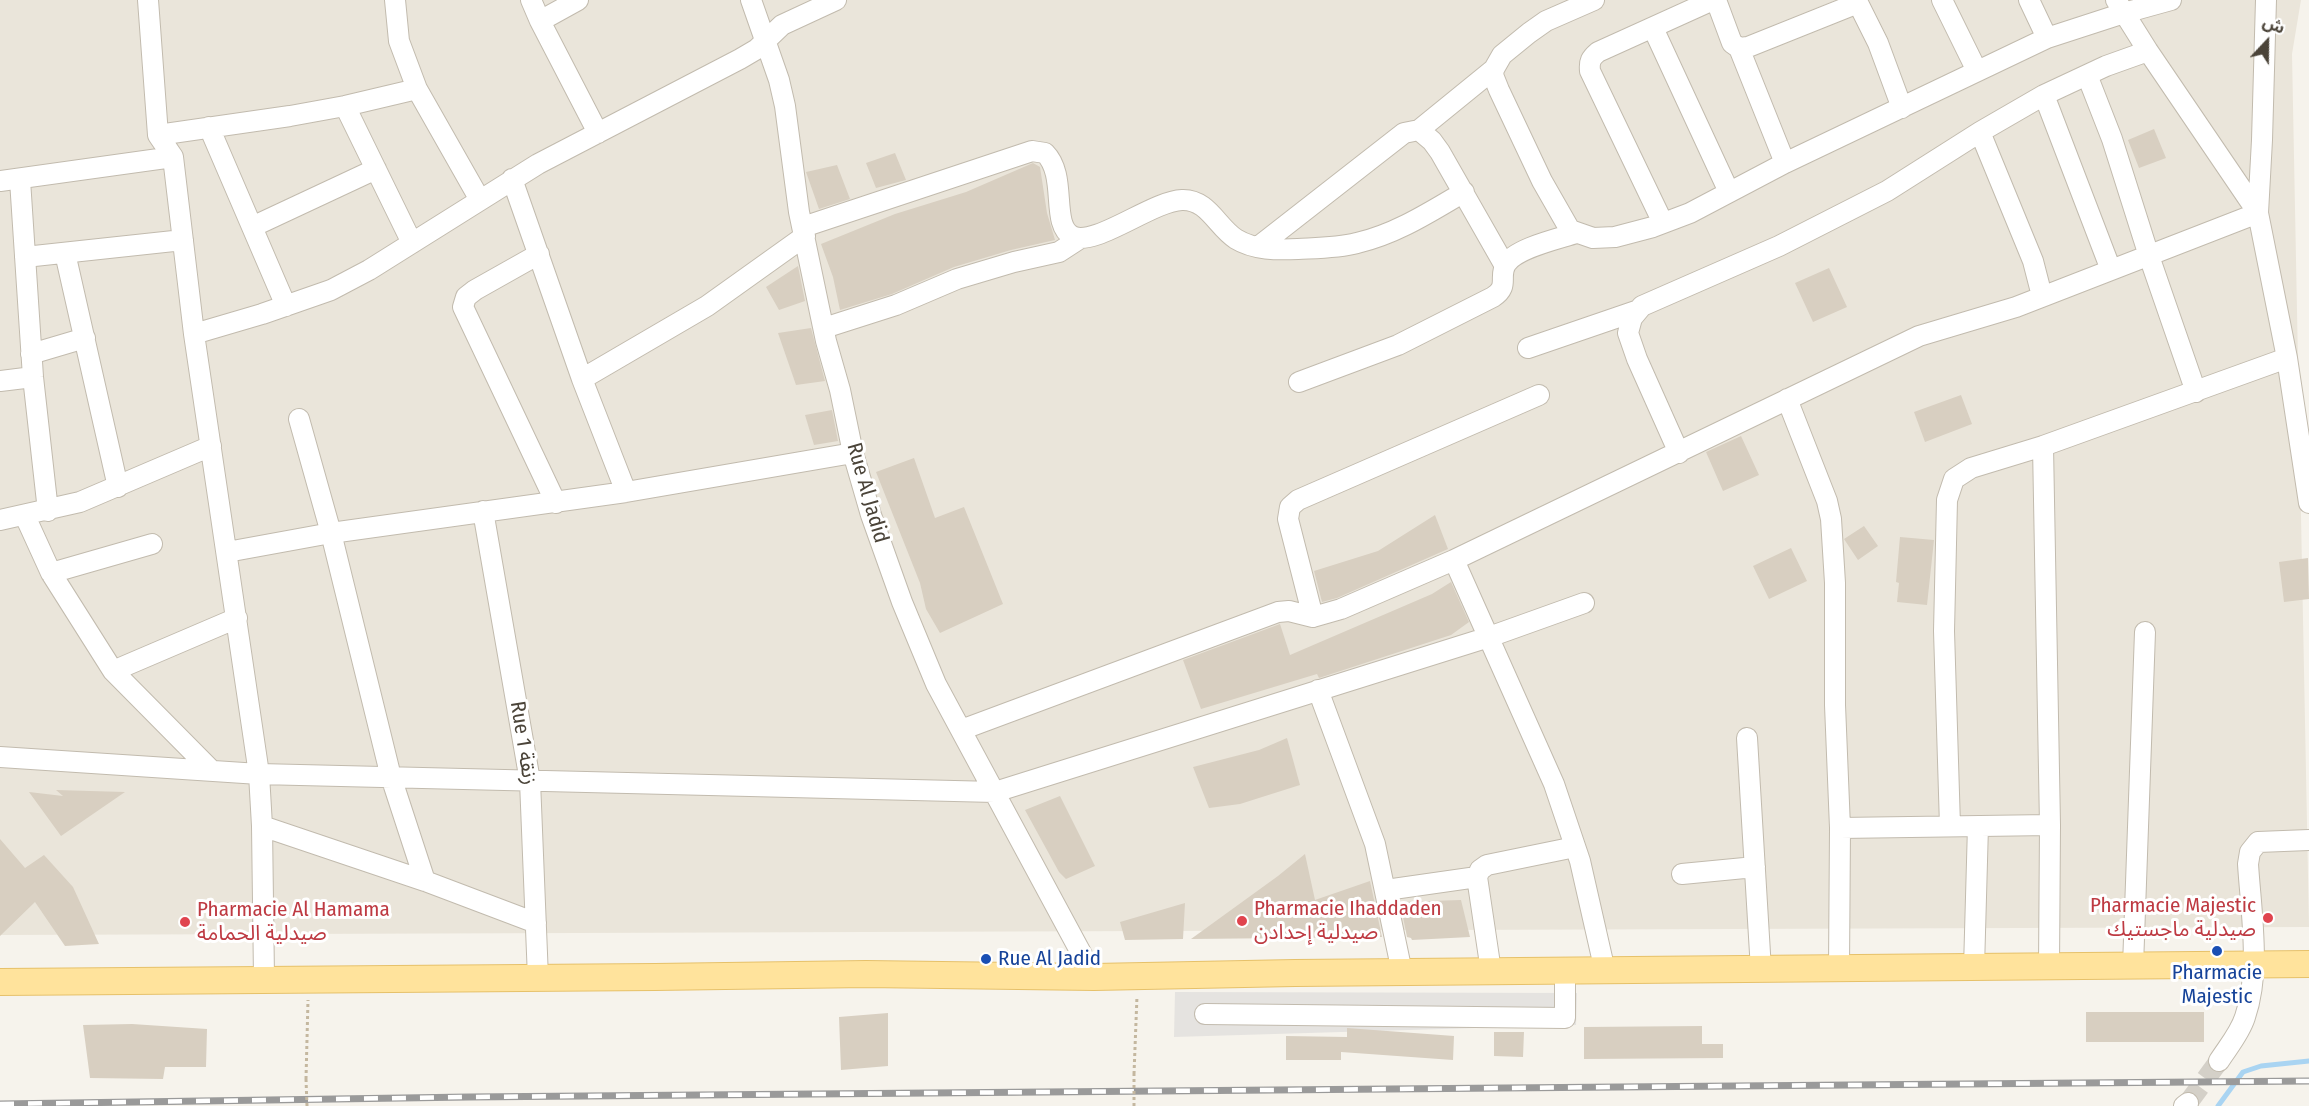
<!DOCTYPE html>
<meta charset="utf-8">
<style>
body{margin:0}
#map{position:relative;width:2309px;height:1106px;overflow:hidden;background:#f6f3ec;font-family:"Fira Sans Condensed","Noto Sans Arabic",sans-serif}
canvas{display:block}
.north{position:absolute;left:2237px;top:12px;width:60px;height:60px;-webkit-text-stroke:4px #fff;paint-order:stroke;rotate:22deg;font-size:16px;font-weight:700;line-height:24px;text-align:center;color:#4b4439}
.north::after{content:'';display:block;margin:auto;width:21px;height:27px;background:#4b4439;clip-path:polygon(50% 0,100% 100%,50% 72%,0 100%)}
</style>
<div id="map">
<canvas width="2309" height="1106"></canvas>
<div class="north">ش</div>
</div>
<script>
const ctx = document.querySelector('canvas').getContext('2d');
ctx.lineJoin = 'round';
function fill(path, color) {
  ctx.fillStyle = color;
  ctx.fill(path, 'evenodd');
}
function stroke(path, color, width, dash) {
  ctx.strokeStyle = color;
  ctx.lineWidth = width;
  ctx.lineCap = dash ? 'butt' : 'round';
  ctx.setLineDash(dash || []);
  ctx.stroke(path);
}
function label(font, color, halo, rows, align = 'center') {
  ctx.font = font + ' "Fira Sans Condensed","Noto Sans Arabic",sans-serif';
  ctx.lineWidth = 6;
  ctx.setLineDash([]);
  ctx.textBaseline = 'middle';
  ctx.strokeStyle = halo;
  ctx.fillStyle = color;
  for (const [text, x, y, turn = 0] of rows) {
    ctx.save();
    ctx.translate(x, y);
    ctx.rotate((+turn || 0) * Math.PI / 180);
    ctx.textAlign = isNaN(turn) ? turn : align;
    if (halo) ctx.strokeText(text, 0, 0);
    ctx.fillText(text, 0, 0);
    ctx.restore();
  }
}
fill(new Path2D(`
 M0,0H2301L2292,54L2309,927L0,935Z`), '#eae5da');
fill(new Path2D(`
 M1175,992L1577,993L1576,1025L1174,1037Z`), '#e5e3e0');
stroke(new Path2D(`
 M2218,1106L2243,1072L2261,1066L2309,1061`), '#a9d4f2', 5);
fill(new Path2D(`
 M2154,129L2166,158L2139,168L2128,140Z
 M895,153L906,180L876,188L866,163Z
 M1033,163L1040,167L1047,213L1055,240L1011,250L954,267L892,294L840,310L833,277L821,244L895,214L966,192Z
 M837,165L850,199L819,209L806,172Z
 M798,266L805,301L779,310L766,287Z
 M1829,268L1847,307L1813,322L1795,283Z
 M811,328L825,381L796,385L778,333Z
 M1961,395L1972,424L1925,442L1914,412Z
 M832,410L838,441L814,445L805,415Z
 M1741,436L1759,475L1723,491L1706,452Z
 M914,458L935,518L964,507L1003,604L940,633L926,609L920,583L876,472Z
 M1435,515L1448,549L1337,598L1322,602L1314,571L1378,551Z
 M1864,526L1878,546L1858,560L1844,539Z
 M1900,537L1934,540L1927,605L1897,602L1899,583L1896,582Z
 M1791,548L1807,581L1769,599L1753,566Z
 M2308,558L2309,599L2284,602L2279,562Z
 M1451,582L1469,622L1451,635L1319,678L1317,674L1201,709L1183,660L1280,624L1290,655L1432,594Z
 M1287,738L1300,785L1240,804L1209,808L1193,767L1259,750Z
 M56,790L125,792L61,836L29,792L63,796Z
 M1060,796L1095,866L1066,879L1059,872L1025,810Z
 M0,839L25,868L44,855L73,887L99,944L65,946L35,902L0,936Z
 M1305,854L1315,900L1370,881L1382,937L1191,939L1278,876Z
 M1461,900L1470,937L1412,940L1411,938L1407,937L1400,902Z
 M1185,903L1183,939L1125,940L1120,922Z
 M2086,1012H2204V1042H2086Z
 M888,1013V1066L841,1070L839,1017Z
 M132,1024L207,1029L206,1067H165L163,1079L90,1078L83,1025Z
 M1702,1026V1044H1723V1058L1584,1059V1027Z
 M1347,1028L1454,1036L1453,1060L1341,1052V1060H1286V1036L1347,1037Z
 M1494,1032H1524L1523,1057L1494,1056Z`), '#d8cfc1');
stroke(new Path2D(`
 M2188,1103L2219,1061`), '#d4d0c8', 20, [20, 10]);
const minor = new Path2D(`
 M148,0L158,135L173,157L194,334L259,774L262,826L264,978
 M395,0L399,41L417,89L480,200
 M531,0L540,21
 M578,0L540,21L598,133
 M751,0L779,80L785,106L799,212L826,341L840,390L853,453L871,515L902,602L936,684L1094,977
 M1716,0L1732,43L1739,48L1785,163
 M1942,0L1977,71
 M2029,0L2047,38
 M2116,0L2148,51L2258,213L2287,358L2309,503
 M1653,28L1729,192
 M1739,48L1748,47L1858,3L1878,43L1902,108
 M1494,69L1493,75L1499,90L1542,181L1570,230L1593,238L1615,237L1653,227L1690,213L1785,163L2047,38L2124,13L2171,0
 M2087,75L2112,139L2149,256L2196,392
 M2044,95L2111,270
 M345,106L412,243
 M209,127L286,306
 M1419,130L1494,69L1502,55L1529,33L1546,21L1594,0
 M1980,132L2033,261L2042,296
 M158,135L290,116L345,106L417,89
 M512,179L582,379L626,492
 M20,180L33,377L48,511
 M0,181L173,157
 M1663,223L1590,71C1589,61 1591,58 1598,52L1713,0
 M252,227L376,169
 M803,227L1032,151L1045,153C1068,176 1050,224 1072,236C1094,248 1152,201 1182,200C1208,199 1217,227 1236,239C1254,250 1277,250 1298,249C1317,248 1338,248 1357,243C1396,234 1430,212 1464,192
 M1258,247L1404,133L1419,130L1432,141L1440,152L1505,266
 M65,253L118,487
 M539,254L475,290L466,297L463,307L556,503
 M25,257L183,240
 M824,328L896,305L957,279L1014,262L1059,252L1079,239
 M194,334L262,314L331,290L369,270L538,164L740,59L757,49L782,25L836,0
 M1528,348L1636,311
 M31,354L85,338
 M582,379L707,306L805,236
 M0,381L33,377
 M1299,382L1398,345L1493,297C1510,286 1498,277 1506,264C1516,248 1558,239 1576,233
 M1787,399L1827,501L1831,519L1835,583V705L1840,828L1839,968
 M299,419L331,533L391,777L425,881
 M2043,446L2050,825L2049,968
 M1679,453L1637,359L1628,333L1632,318L1642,306L1779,246L1887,191L1980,132L2044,95L2106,66L2148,51
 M483,511L530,781L538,978
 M25,516L51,573L113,671L212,771
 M0,520L80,502L211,446
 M227,552L331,533L626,492L853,453
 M1454,560L1554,784L1580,861L1605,971
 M51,573L152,544
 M1313,617L1288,519L1290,507L1298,500L1539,395
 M113,671L237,618
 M1318,690L1375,844L1402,972
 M961,730L1278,612L1289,611L1313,617L1341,609L1454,560L1919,336L2016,307L2258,213L2262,140L2266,0
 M1747,738L1761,970
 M0,757L259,774L995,792L1489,637L1584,603
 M262,826L425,881L536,923
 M1950,826L1944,631L1947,500L1954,479L1971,468L2043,446L2287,358
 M1840,828L2050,825
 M1682,874L1755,867
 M1386,890L1477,877
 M2133,966L2145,632
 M1974,968L1978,826
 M1491,971L1477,877L1480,870L1487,865L1575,847
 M1205,1014L1565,1018V971
 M2219,1061C2228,1047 2240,1033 2245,1017C2261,971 2251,912 2248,864L2250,852L2258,842L2309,840
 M2184,1106L2188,1103`);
const major = new Path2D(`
 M0,982L655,977L866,974L1094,977L1295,973L2309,964`);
stroke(minor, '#c2bbae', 22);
stroke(major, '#e6c16a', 28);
stroke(new Path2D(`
 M1134,1074L1137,996
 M306,1079L308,1000`), '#c4b79f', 3, [3, 3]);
stroke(minor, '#fff', 20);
stroke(major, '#ffe39c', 26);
const rail = new Path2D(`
 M0,1104L469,1097L2309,1081`);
stroke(rail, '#9a9a9a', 7);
stroke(rail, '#fff', 4.5, [14]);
stroke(new Path2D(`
 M306,1079L307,1106
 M1134,1106V1074`), '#c4b79f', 3, [3, 3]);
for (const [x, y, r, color] of [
 [2268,918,6,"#e0444e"],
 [1242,921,6,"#e0444e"],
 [185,922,6,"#e0444e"],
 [2217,951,6,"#1a4fb4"],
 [986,959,6,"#1a4fb4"]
]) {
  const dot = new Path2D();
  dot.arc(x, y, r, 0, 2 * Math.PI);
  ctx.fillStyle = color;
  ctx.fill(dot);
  stroke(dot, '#fff', 2);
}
label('21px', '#4b4439', '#fff', [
 ["Rue Al Jadid",867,493,74],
 ["Rue 1 زنقة",523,743,81]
]);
label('21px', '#be3a42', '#fff', [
 ["Pharmacie Majestic",2256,906,"right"],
 ["صيدلية ماجستيك",2256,930,"right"],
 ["Pharmacie Ihaddaden",1254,909],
 ["صيدلية إحدادن",1254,933],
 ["Pharmacie Al Hamama",197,910],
 ["صيدلية الحمامة",197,934]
], 'left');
label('21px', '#164399', '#fff', [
 ["Rue Al Jadid",998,959],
 ["Pharmacie",2217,973,"center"],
 ["Majestic",2217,997,"center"]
], 'left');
</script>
